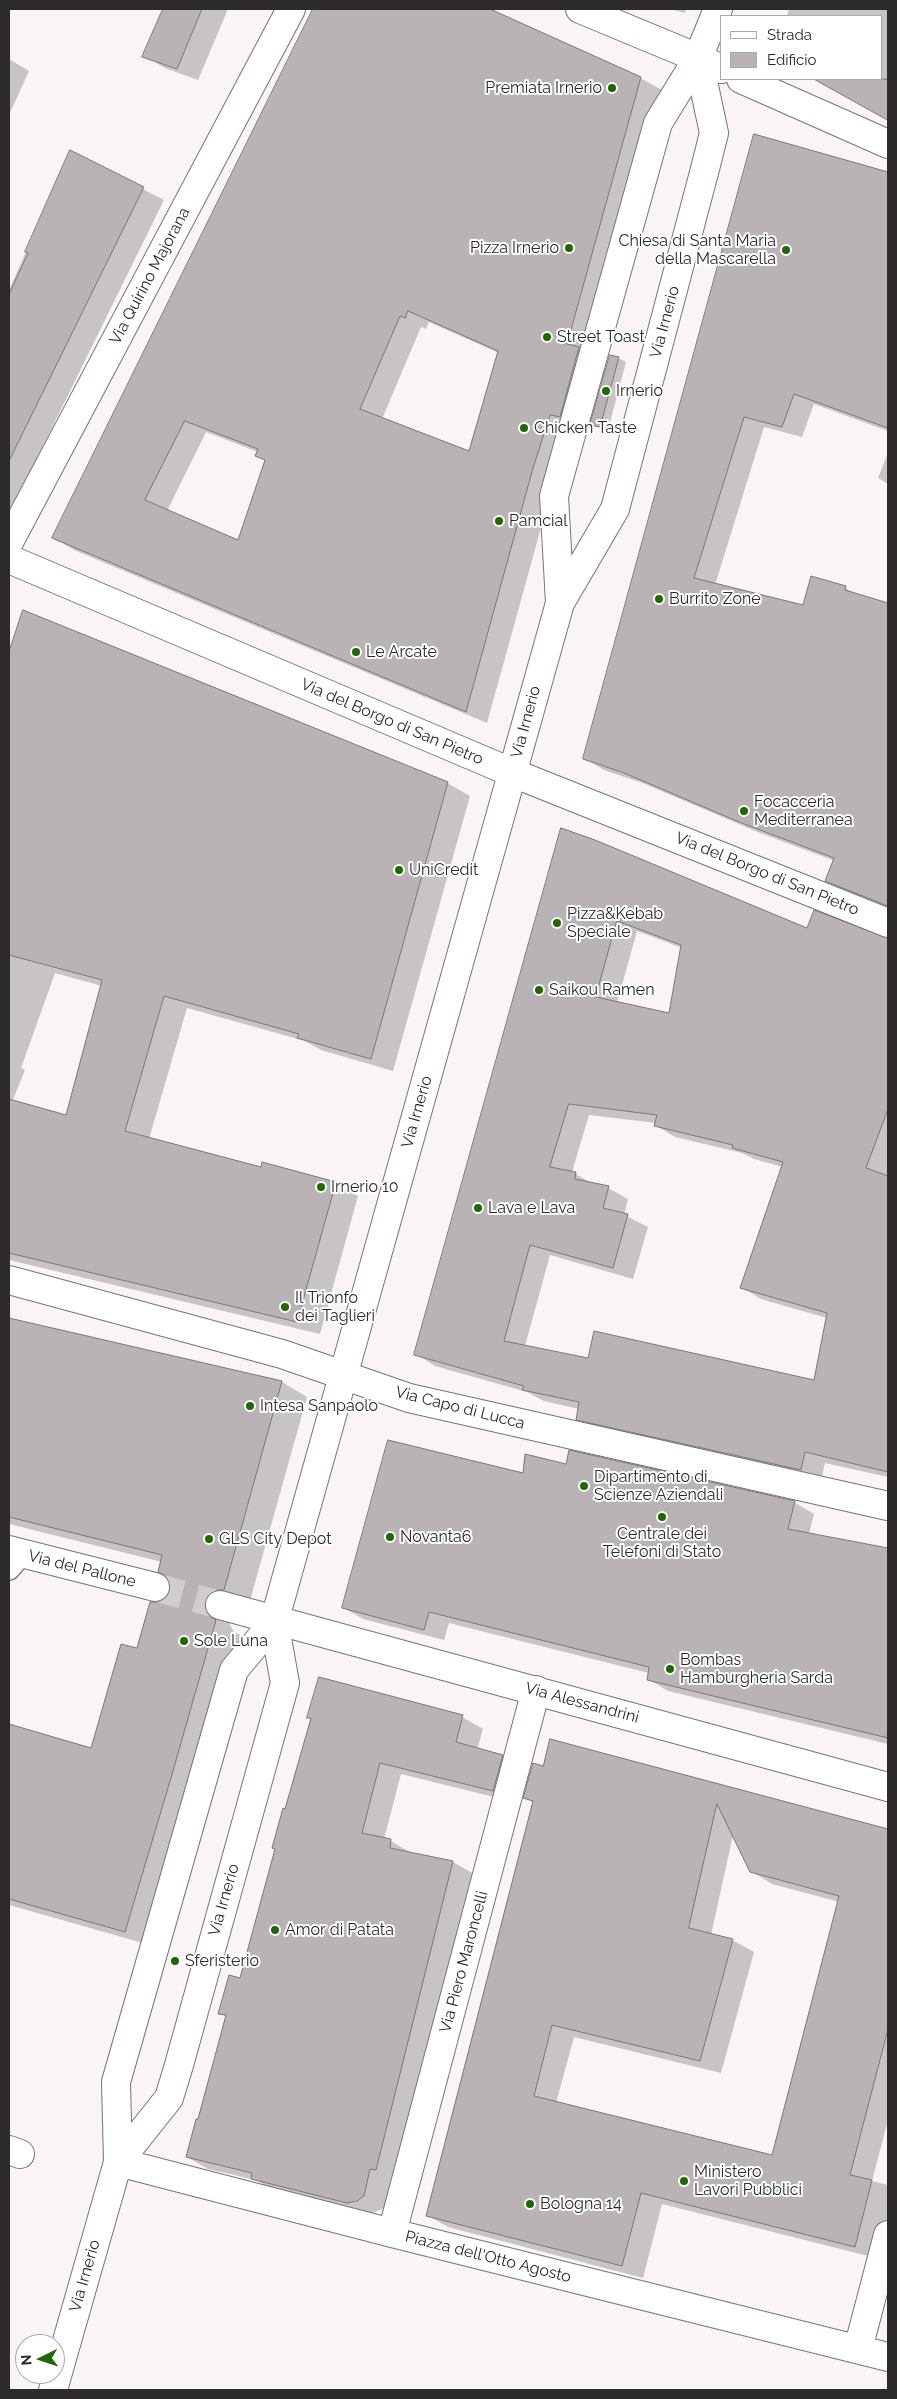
<!DOCTYPE html>
<style>
body{margin:0}
#map{position:relative;width:897px;height:2399px;overflow:hidden;background:#fbf4f7;font-family:Raleway,sans-serif}
canvas{display:block}
.frame{position:absolute;inset:0;border:10px solid #2c2a2b;pointer-events:none}
.legend{position:absolute;left:720px;top:15px;width:162px;height:65px;box-sizing:border-box;background:#fff;border:1px solid #abaaaa;margin:0;padding:6px 9px;list-style:none;font-size:15px;color:#2c2a2b}
.legend li{display:flex;align-items:center;gap:10px;height:25px}
.legend b{width:25px;border:1px solid #abaaaa}
.north{position:absolute;left:15px;top:2334px;width:50px;height:50px;box-sizing:border-box;background:#fff;border:1px solid #abaaaa;border-radius:50%;rotate:266deg;font-size:14px;font-weight:700;line-height:20px;text-align:center;color:#2c2a2b}
.north::after{content:'';display:block;margin:auto;width:18px;height:22px;background:#1f6700;clip-path:polygon(50% 0,100% 100%,50% 72%,0 100%)}
</style>
<div id="map">
<canvas width="897" height="2399"></canvas>
<div class="frame"></div>
<ul class="legend">
<li><b style="height:6px;background:#fff"></b>Strada</li>
<li><b style="height:14px;background:#bab3b6"></b>Edificio</li>
</ul>
<div class="north">N</div>
</div>
<script>
const ctx = document.querySelector('canvas').getContext('2d');
ctx.lineJoin = 'round';
function fill(path, color) {
  ctx.fillStyle = color;
  ctx.fill(path, 'evenodd');
}
function stroke(path, color, width, dash) {
  ctx.strokeStyle = color;
  ctx.lineWidth = width;
  ctx.lineCap = dash ? 'butt' : 'round';
  ctx.setLineDash(dash || []);
  ctx.stroke(path);
}
function label(font, color, halo, rows, align = 'center') {
  ctx.font = font + ' Raleway,sans-serif';
  ctx.lineWidth = 4;
  ctx.setLineDash([]);
  ctx.textBaseline = 'middle';
  ctx.strokeStyle = halo;
  ctx.fillStyle = color;
  for (const [text, x, y, turn = 0] of rows) {
    ctx.save();
    ctx.translate(x, y);
    ctx.rotate((+turn || 0) * Math.PI / 180);
    ctx.textAlign = isNaN(turn) ? turn : align;
    if (halo) ctx.strokeText(text, 0, 0);
    ctx.fillText(text, 0, 0);
    ctx.restore();
  }
}
fill(new Path2D(`
 M164,9H228L198,80L165,68L144,56Z
 M314,9H487L640,78L662,90L487,723L74,550L54,538ZM429,322L499,353L470,453L382,419L421,327L426,329ZM206,432L258,452L257,456L266,461L239,541L167,511Z
 M670,9H686L685,13Z
 M789,9H888V120L814,79H881V16H787Z
 M9,59L29,71L9,115Z
 M755,136L888,174V431L814,404L802,437L764,427L715,585L804,607L845,588L860,596L888,604V909L847,892L827,881L835,861L760,833L645,784L604,770L584,758Z
 M70,152L164,200L9,515V290Z
 M618,358L626,362L608,430L592,424Z
 M888,453V484L878,478Z
 M24,612L447,783L470,796L393,1071L321,1050L305,1041L187,1008L149,1139L262,1169L335,1183L358,1196L320,1334L9,1260V657ZM55,973L102,986L67,1116L12,1102L25,1070L21,1068Z
 M562,830L808,929L888,939V1477L825,1463L821,1481L597,1430L577,1419L579,1409L544,1401L527,1392L435,1366L416,1354ZM637,931L682,948L670,1015L617,1003ZM589,1115L656,1123L655,1125L675,1137L742,1153L754,1159L783,1167L741,1287L761,1299L827,1318L815,1382L589,1359L525,1346L550,1255L633,1279L648,1227L624,1215L628,1199L608,1188L595,1185L572,1172Z
 M9,1318L282,1382L307,1397L249,1604L230,1615V1625L234,1632L240,1635L198,1785L150,1945L9,1905V1725L92,1750L160,1603L167,1598L171,1591V1583L162,1562L9,1524Z
 M567,1466L794,1502L814,1514L809,1534L888,1549V1617L755,1584L742,1635L888,1674V1744L668,1691L648,1679L649,1673L449,1623L444,1640L363,1619L344,1608L524,1475Z
 M309,1717H462L483,1729L477,1750L502,1756L523,1768L514,1802L401,1774L384,1839L391,1841L411,1853L453,1862L474,1874L397,2181L391,2180L385,2208L369,2214L273,2190L256,2180L208,2169L187,2157L199,2121L226,2017L220,2013L241,1980L312,1719Z
 M551,1741L888,1831V2120L872,2181L888,2185V2261L662,2204L643,2278L448,2227L427,2215L534,1803L525,1798L544,1768ZM733,1835L751,1871L772,1884L839,1902L773,2157L556,2103L574,2037L721,2073L754,1952L732,1940L711,1935Z`), '#0003');
const building = new Path2D(`
 M163,9H202L177,69L142,57Z
 M313,9H490L641,77L567,344L579,347L560,417L550,415L533,468L466,712L52,538ZM408,311L498,351L469,451L360,409L400,316L405,318ZM185,421L258,449L255,456L265,460L238,540L145,500Z
 M814,79H888V120Z
 M754,134L888,172V428L794,394L782,427L744,417L694,578L803,605L811,576L846,586L845,590L888,603V906L825,881L834,858L739,822L624,773L583,759Z
 M70,150L144,187L9,461V294L28,253L25,252Z
 M610,355L619,357L600,427L590,425Z
 M23,610L448,782L371,1059L297,1038L299,1034L164,996L125,1131L261,1167L262,1162L336,1182L297,1322L9,1253V1099L66,1115L102,980L9,955V652Z
 M561,828L595,840L807,928L814,910L888,938V1109L866,1168L888,1176V1472L805,1452L801,1470L576,1420L579,1402L522,1390L524,1386L414,1355ZM617,921L681,945L669,1013L596,997ZM569,1104L657,1115L654,1126L733,1145L732,1148L783,1162L740,1288L827,1313L814,1380L594,1331L588,1358L504,1341L530,1245L613,1268L628,1214L603,1208L609,1186L575,1179L576,1172L550,1167Z
 M9,1318L282,1381L224,1590H216L209,1594L205,1600V1609L209,1616L216,1620L173,1771L125,1932L9,1899V1724L91,1748L121,1644L137,1648L150,1602H159L166,1598L170,1591V1583L166,1576L158,1572L162,1555L9,1517Z
 M388,1440L523,1473L525,1454L566,1464L569,1450L795,1501L788,1529L888,1548V1738L647,1680L649,1667L429,1612L424,1630L342,1608Z
 M319,1677L463,1715L456,1742L503,1755L493,1791L380,1763L362,1833L391,1839L390,1848L453,1861L376,2170L370,2169L364,2196L357,2201L347,2203L251,2179L252,2173L186,2157L196,2119H198L226,2015L218,2014L229,1975L240,1978L275,1849L272,1848L283,1808L285,1809L311,1718H307Z
 M550,1739L888,1829V2029L850,2175L872,2180L855,2247L641,2193L622,2266L426,2216L533,1801L523,1798L533,1763L543,1766ZM717,1804L750,1872L839,1896L772,2155L534,2096L552,2025L700,2061L733,1939L689,1928Z`);
fill(building, '#bab3b6');
stroke(building, '#7b7578', 1);
stroke(new Path2D(`
 M155,1587L220,1605`), '#d2ccce', 28, [28, 14]);
const lane = new Path2D(`
 M9,1569L22,1554`);
const street = new Path2D(`
 M698,58L721,69
 M741,79L888,144
 M9,542L291,9
 M513,773L888,923
 M9,1280L282,1354L409,1398L888,1506
 M9,1550L155,1587
 M220,1605L888,1787
 M9,2150L20,2154
 M118,2162L392,2233L888,2357
 M392,2233L536,1690
 M858,2349L888,2235`);
const secondary = new Path2D(`
 M580,9L698,58
 M9,559L513,773
 M560,603L554,496L658,123L698,58L718,9
 M118,2162L169,2098L179,2065L285,1683L274,1622
 M53,2390L118,2162L116,2082L234,1670L274,1622L560,603L615,509L706,165L714,133L698,58`);
stroke(lane, '#797376', 24);
stroke(street, '#797376', 30);
stroke(secondary, '#797376', 30);
stroke(lane, '#fff', 21);
stroke(street, '#fff', 28);
stroke(secondary, '#fff', 28);
for (const [x, y, r, color] of [
 [612,88,5,"#1f6700"],
 [569,248,5,"#1f6700"],
 [786,250,5,"#1f6700"],
 [547,337,5,"#1f6700"],
 [606,391,5,"#1f6700"],
 [524,428,5,"#1f6700"],
 [499,521,5,"#1f6700"],
 [659,599,5,"#1f6700"],
 [356,652,5,"#1f6700"],
 [744,811,5,"#1f6700"],
 [399,870,5,"#1f6700"],
 [557,923,5,"#1f6700"],
 [539,990,5,"#1f6700"],
 [321,1187,5,"#1f6700"],
 [478,1208,5,"#1f6700"],
 [285,1307,5,"#1f6700"],
 [250,1406,5,"#1f6700"],
 [584,1486,5,"#1f6700"],
 [662,1517,5,"#1f6700"],
 [390,1537,5,"#1f6700"],
 [209,1539,5,"#1f6700"],
 [184,1641,5,"#1f6700"],
 [670,1669,5,"#1f6700"],
 [275,1930,5,"#1f6700"],
 [175,1961,5,"#1f6700"],
 [684,2181,5,"#1f6700"],
 [530,2204,5,"#1f6700"]
]) {
  const dot = new Path2D();
  dot.arc(x, y, r, 0, 2 * Math.PI);
  ctx.fillStyle = color;
  ctx.fill(dot);
  stroke(dot, '#fff', 2);
}
label('16px', '#2c2a2b', '#fff', [
 ["Premiata Irnerio",602,88,"right"],
 ["Chiesa di Santa Maria",776,241,"right"],
 ["della Mascarella",776,259,"right"],
 ["Pizza Irnerio",559,248,"right"],
 ["Street Toast",557,337],
 ["Irnerio",616,391],
 ["Chicken Taste",534,428],
 ["Pamcial",509,521],
 ["Burrito Zone",669,599],
 ["Le Arcate",366,652],
 ["Focacceria",754,802],
 ["Mediterranea",754,820],
 ["UniCredit",409,870],
 ["Pizza&Kebab",567,914],
 ["Speciale",567,932],
 ["Saikou Ramen",549,990],
 ["Irnerio 10",331,1187],
 ["Lava e Lava",488,1208],
 ["Il Trionfo",295,1298],
 ["dei Taglieri",295,1316],
 ["Intesa Sanpaolo",260,1406],
 ["Dipartimento di",594,1477],
 ["Scienze Aziendali",594,1495],
 ["Centrale dei",662,1534,"center"],
 ["Telefoni di Stato",662,1552,"center"],
 ["Novanta6",400,1537],
 ["GLS City Depot",219,1539],
 ["Sole Luna",194,1641],
 ["Bombas",680,1660],
 ["Hamburgheria Sarda",680,1678],
 ["Amor di Patata",285,1930],
 ["Sferisterio",185,1961],
 ["Ministero",694,2172],
 ["Lavori Pubblici",694,2190],
 ["Bologna 14",540,2204]
], 'left');
label('16px', '#2c2a2b', '#fff', [
 ["Via Quirino Majorana",150,276,-62],
 ["Via Irnerio",665,322,-75],
 ["Via del Borgo di San Pietro",392,722,23],
 ["Via Irnerio",526,722,-75],
 ["Via del Borgo di San Pietro",767,874,22],
 ["Via Irnerio",417,1112,-74],
 ["Via Capo di Lucca",460,1408,14],
 ["Via del Pallone",82,1569,14],
 ["Via Alessandrini",582,1703,15],
 ["Via Irnerio",224,1900,-74],
 ["Via Piero Maroncelli",464,1962,-75],
 ["Piazza dell'Otto Agosto",488,2257,14],
 ["Via Irnerio",85,2276,-74]
]);
</script>
